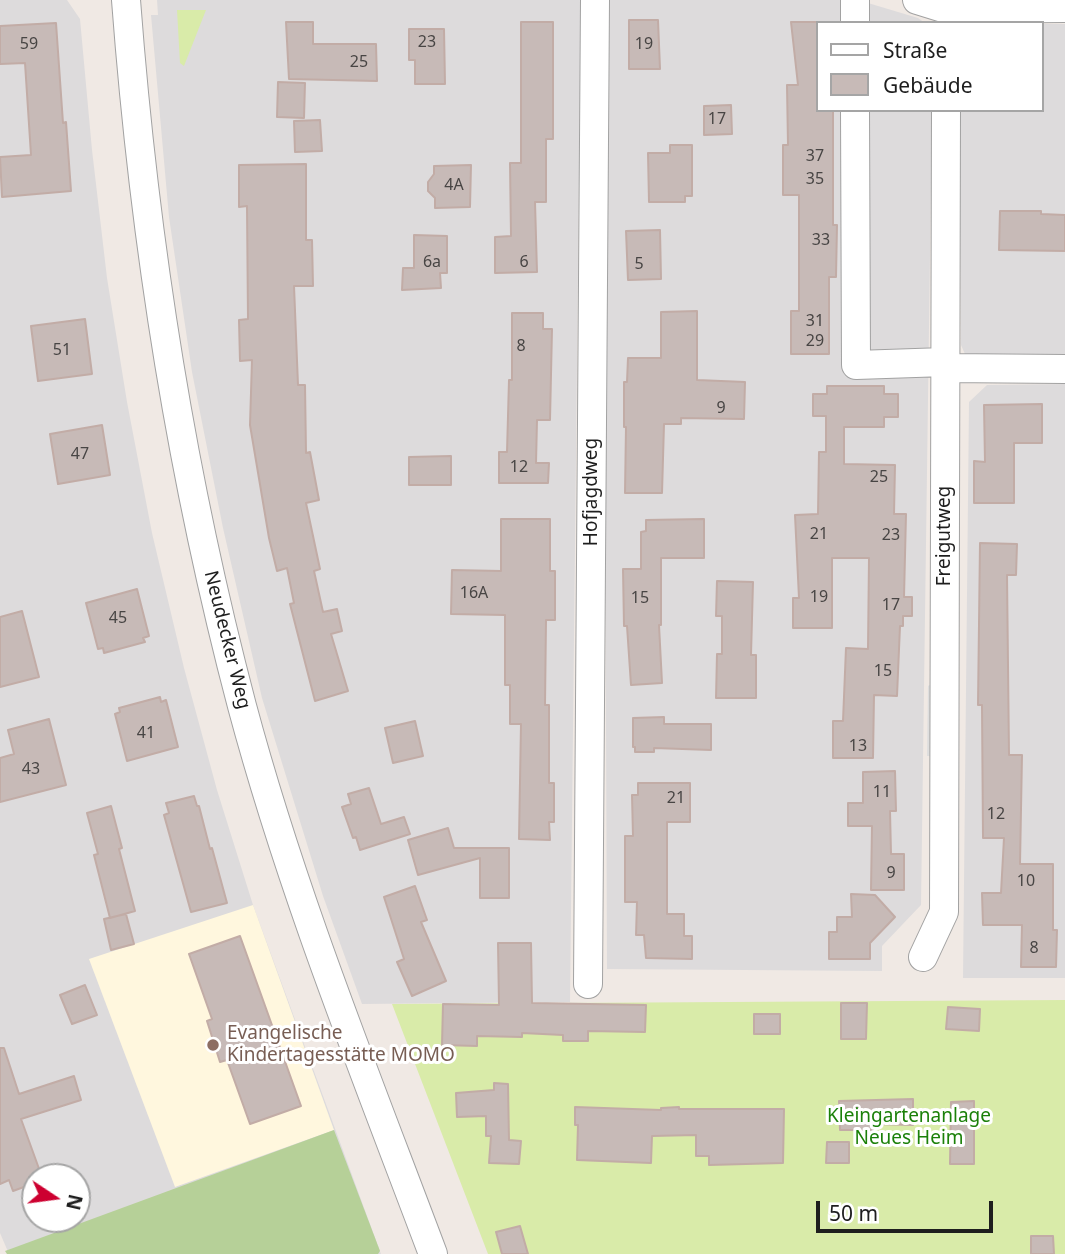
<!DOCTYPE html>
<meta charset="utf-8">
<style>
body{margin:0}
#map{position:relative;width:1065px;height:1254px;overflow:hidden;background:#f0e9e4;font-family:"Noto Sans",sans-serif}
canvas{display:block}
.legend{position:absolute;left:816px;top:21px;width:228px;height:91px;box-sizing:border-box;background:#fff;border:2px solid #a5a5a5;margin:0;padding:9px 12px;list-style:none;font-size:21px;color:#1e1e1e}
.legend li{display:flex;align-items:center;gap:14px;height:35px}
.legend b{width:35px;border:2px solid #a5a5a5}
.north{position:absolute;left:21px;top:1163px;width:70px;height:70px;box-sizing:border-box;background:#fff;border:2px solid #a5a5a5;border-radius:50%;rotate:103deg;font-size:19px;font-weight:700;line-height:28px;text-align:center;color:#1e1e1e}
.north::after{content:'';display:block;margin:auto;width:24px;height:32px;background:#cd0030;clip-path:polygon(50% 0,100% 100%,50% 72%,0 100%)}
.scale{position:absolute;left:816px;top:1201px;width:177px;height:32px;box-sizing:border-box;border:4px solid #1e1e1e;border-top:0;padding-left:9px;font-size:21px;line-height:24px;white-space:nowrap;color:#1e1e1e;-webkit-text-stroke:5px #fff;paint-order:stroke}
</style>
<div id="map">
<canvas width="1065" height="1254"></canvas>
<ul class="legend">
<li><b style="height:9px;background:#fff"></b>Straße</li>
<li><b style="height:19px;background:#c7bab7"></b>Gebäude</li>
</ul>
<div class="north">N</div>
<div class="scale">50 m</div>
</div>
<script>
const ctx = document.querySelector('canvas').getContext('2d');
ctx.lineJoin = 'round';
function fill(path, color) {
  ctx.fillStyle = color;
  ctx.fill(path, 'evenodd');
}
function stroke(path, color, width, dash) {
  ctx.strokeStyle = color;
  ctx.lineWidth = width;
  ctx.lineCap = dash ? 'butt' : 'round';
  ctx.setLineDash(dash || []);
  ctx.stroke(path);
}
function label(font, color, halo, rows, align = 'center') {
  ctx.font = font + ' "Noto Sans",sans-serif';
  ctx.lineWidth = 6;
  ctx.setLineDash([]);
  ctx.textBaseline = 'middle';
  ctx.strokeStyle = halo;
  ctx.fillStyle = color;
  for (const [text, x, y, turn = 0] of rows) {
    ctx.save();
    ctx.translate(x, y);
    ctx.rotate((+turn || 0) * Math.PI / 180);
    ctx.textAlign = isNaN(turn) ? turn : align;
    if (halo) ctx.strokeText(text, 0, 0);
    ctx.fillText(text, 0, 0);
    ctx.restore();
  }
}
fill(new Path2D(`
 M0,0H67L80,19L92,150L107,278L127,402L152,533L184,668L217,790L253,905L381,1254H9L0,1233ZM35,1177H77V1219H35Z
 M157,0H581L570,1002L362,1004L323,896L262,698L223,528L192,372L169,217L151,15H158Z
 M603,0H858L918,18L925,23H818V110H932L921,905L882,946V971L607,969Z
 M1042,24H1065V357H977L965,354L961,345L959,110H1042Z
 M1065,384V978H963L969,402L987,385Z`), '#dddbdc');
fill(new Path2D(`
 M253,905L334,1130L175,1187L89,959Z`), '#fff7de');
fill(new Path2D(`
 M177,10H206L184,66L180,63Z
 M1065,1000V1254H488L392,1004Z`), '#d9eba9');
fill(new Path2D(`
 M334,1130L380,1251L378,1254H7L5,1251Z`), '#b6d098');
fill(new Path2D(`
 M935,681V756H927L928,686Z`), '#dedede');
const building = new Path2D(`
 M629,20H658L660,69H629Z
 M286,22H313V44H376L377,81L289,79Z
 M521,22H553V139H546V202H535L537,272L495,273V237L511,236L510,163H521Z
 M791,22H818V110H833V225H837L836,277H829V354H791V311H799V195H783V145H788L787,85H798Z
 M56,23L63,123L66,122L71,191L2,197L0,157L31,155L25,63L0,64V26Z
 M409,29H444L445,84H415V60H409Z
 M278,82L305,83L304,118L277,117Z
 M731,105L732,134L704,135V106Z
 M320,120L322,151L295,152L294,121Z
 M670,145H692V196H685V202H649L648,153H670Z
 M306,164V240H312L313,286H294L298,385H305L306,453L310,452L319,500L306,503L320,569L314,571L323,612L337,609L342,631L331,634L348,691L315,701L290,604L294,603L287,568L277,571L269,538L250,425L252,360L240,361L239,320L248,319L247,206L239,207V165Z
 M471,165L470,207L435,208V198L428,191V182L434,174V166Z
 M1000,211H1041V214L1065,215V251L999,250Z
 M660,230L661,279L628,280L626,231Z
 M414,235L447,236V273H440L441,288L402,290L403,268H414Z
 M697,311V380L745,382L744,419L681,418V424H664L662,493H625L626,427H624V382H627L628,358H661V312Z
 M512,313H543V329H552L550,420H537L536,463H549L548,483H499V452H507L509,380H512Z
 M85,319L92,374L38,381L31,326Z
 M827,386H884V394H898V417H884V427H844V464L895,465L894,514H906L904,597H912V616H903V626H900L897,696L874,695L873,758H833V721H843L846,648L868,649L869,558H832V628H793V598H799L795,515L818,514L819,452H826V416H813V394H827Z
 M1042,404V443H1014V503H974V461L985,462L984,405Z
 M102,425L110,475L58,484L50,434Z
 M451,456V485H409V457Z
 M501,519H550V571H555V620H546L545,705H549V783H554V822H549L550,840L519,839L521,724H510V685H505V615L451,614L452,570L501,571Z
 M704,519V558H661V625H659L662,683L631,685L627,626H624L623,569H641V532L646,531V520Z
 M980,543L1017,544L1016,575H1007L1009,755H1022L1020,864H1053V930H1057L1056,967H1021L1022,925H983L982,893H1001L1004,838H983L982,705H978Z
 M717,581L753,582L751,655H756V698H716L717,654H722V616H716Z
 M137,589L149,636L143,638L145,642L104,653L103,648L98,649L86,603Z
 M22,611L39,677L0,687V617Z
 M160,697L161,702L166,700L178,747L127,761L115,714L120,712L119,708Z
 M664,717V724H711V750L654,748V752H635V747H633V718Z
 M49,719L66,785L0,802V758L14,754L8,730Z
 M415,721L423,756L393,763L385,728Z
 M895,771L896,811H890L891,854H904V890H871L872,826H848V803H863V772Z
 M638,783H690V822H667V914H684V936H692V959L646,958L644,935H636L637,902H625V836H633L632,795H638Z
 M369,788L381,824L404,817L410,834L360,850L356,837L353,838L342,807L351,804L348,794Z
 M194,796L197,806H199L210,849L212,848L227,903L191,912L164,815L169,813L166,803Z
 M111,806L122,848L119,849L135,911L110,918L94,855L98,854L87,813Z
 M448,828L454,848H509V898H480V858L418,875L408,840Z
 M415,886L427,920L421,922L446,981L412,996L397,962L404,959L384,897Z
 M851,894L875,895L895,917L870,943V959H829V932H837V917H852Z
 M126,914L134,944L111,950L104,919Z
 M240,936L301,1106L250,1124L227,1060L220,1062L207,1021L212,1019L189,954Z
 M498,943H531L532,1003L646,1005L645,1032L588,1031V1041H563V1035L522,1033V1037L477,1036V1046L442,1045L443,1004L499,1005Z
 M85,985L97,1015L72,1024L60,995Z
 M841,1003H867L866,1039H841Z
 M948,1007L980,1009L979,1031L946,1029Z
 M754,1014H780V1034H754Z
 M0,1048H4L19,1094L74,1076L81,1100L21,1119L42,1177H29L32,1184L13,1191L9,1180L0,1184Z
 M494,1083L508,1084L509,1140L521,1141L519,1164L489,1163L491,1136H486V1116L457,1117L456,1093L494,1090Z
 M913,1099V1125L872,1124L873,1130H840L839,1101Z
 M974,1101V1164H950L951,1102Z
 M575,1107L661,1110V1108L679,1107V1109H784L783,1163L709,1165V1156H696V1135L652,1136L651,1163L577,1160L578,1125H575Z
 M827,1142H849V1163H826Z
 M520,1226L528,1254H502L496,1232Z
 M1031,1236H1053L1054,1254H1031Z`);
fill(building, '#c7bab7');
stroke(building, '#c2aca6', 2);
const minor = new Path2D(`
 M126,0C144,238 181,475 242,706C292,893 365,1073 433,1254
 M855,0V23
 M917,0L946,9L1065,8
 M855,110L856,365L945,362
 M945,368L1065,369
 M923,957L944,912L946,110
 M588,984L595,0`);
stroke(minor, '#a2a2a2', 30);
stroke(minor, '#fff', 28);
for (const [x, y, r, color] of [
 [213,1045,7,"#8d6e63"]
]) {
  const dot = new Path2D();
  dot.arc(x, y, r, 0, 2 * Math.PI);
  ctx.fillStyle = color;
  ctx.fill(dot);
  stroke(dot, '#fff', 2.5);
}
label('16px', '#484544', null, [
 ["23",427,42],
 ["59",29,44],
 ["19",644,44],
 ["25",359,62],
 ["17",717,119],
 ["37",815,156],
 ["35",815,179],
 ["4A",454,185],
 ["33",821,240],
 ["6a",432,262],
 ["6",524,262],
 ["5",639,264],
 ["31",815,321],
 ["29",815,341],
 ["8",521,346],
 ["51",62,350],
 ["9",721,408],
 ["47",80,454],
 ["12",519,467],
 ["25",879,477],
 ["21",819,534],
 ["23",891,535],
 ["16A",474,593],
 ["19",819,597],
 ["15",640,598],
 ["17",891,605],
 ["45",118,618],
 ["15",883,671],
 ["41",146,733],
 ["13",858,746],
 ["43",31,769],
 ["11",882,792],
 ["21",676,798],
 ["12",996,814],
 ["9",891,873],
 ["10",1026,881],
 ["8",1034,948]
]);
label('19px', '#1e1e1e', '#fff', [
 ["Hofjagdweg",592,492,-90],
 ["Freigutweg",945,536,-90],
 ["Neudecker Weg",227,640,76]
]);
label('19px', '#785e54', '#fff', [
 ["Evangelische",227,1034],
 ["Kindertagesstätte MOMO",227,1056]
], 'left');
label('19px', '#1b8009', '#fff', [
 ["Kleingartenanlage",909,1117],
 ["Neues Heim",909,1139]
]);
</script>
